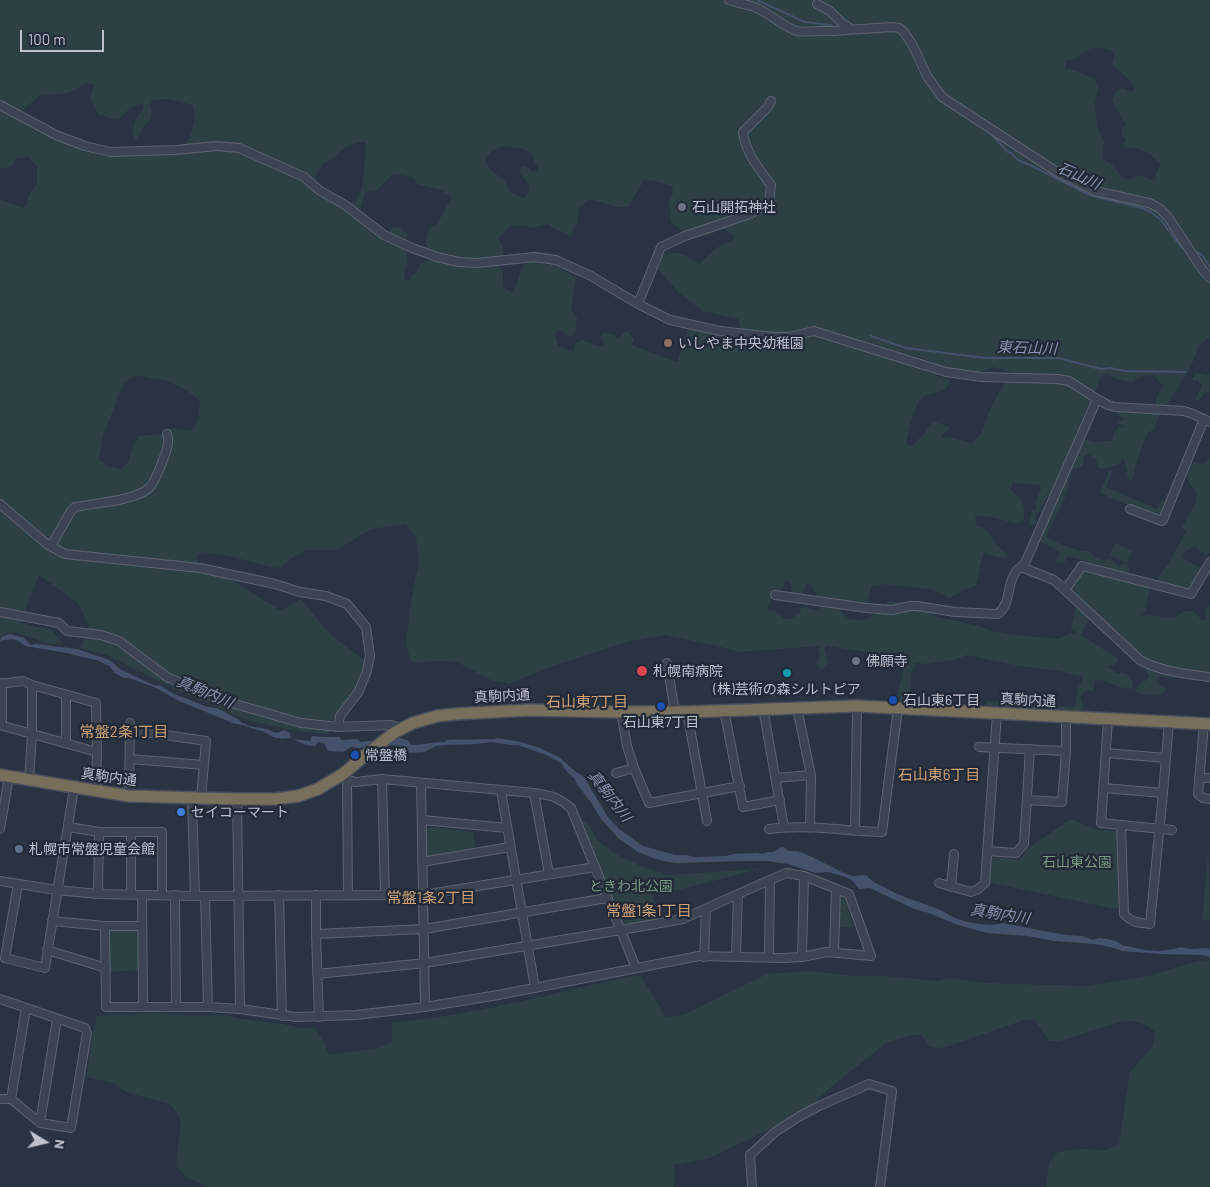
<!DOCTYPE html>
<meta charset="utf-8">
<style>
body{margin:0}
#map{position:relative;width:1210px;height:1187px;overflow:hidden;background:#2a3342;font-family:Barlow,sans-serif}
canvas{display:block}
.north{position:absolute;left:20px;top:1117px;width:50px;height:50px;-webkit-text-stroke:4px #232a37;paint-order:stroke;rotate:99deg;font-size:14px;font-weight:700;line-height:20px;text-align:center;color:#bcc1cb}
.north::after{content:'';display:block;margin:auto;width:18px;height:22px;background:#bcc1cb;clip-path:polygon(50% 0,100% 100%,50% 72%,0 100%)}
.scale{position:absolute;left:20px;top:30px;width:84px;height:22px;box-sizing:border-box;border:2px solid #bcc1cb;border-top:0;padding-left:6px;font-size:15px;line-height:18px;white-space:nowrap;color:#bcc1cb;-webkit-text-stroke:4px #232a37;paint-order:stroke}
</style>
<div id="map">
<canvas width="1210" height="1187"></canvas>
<div class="north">N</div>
<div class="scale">100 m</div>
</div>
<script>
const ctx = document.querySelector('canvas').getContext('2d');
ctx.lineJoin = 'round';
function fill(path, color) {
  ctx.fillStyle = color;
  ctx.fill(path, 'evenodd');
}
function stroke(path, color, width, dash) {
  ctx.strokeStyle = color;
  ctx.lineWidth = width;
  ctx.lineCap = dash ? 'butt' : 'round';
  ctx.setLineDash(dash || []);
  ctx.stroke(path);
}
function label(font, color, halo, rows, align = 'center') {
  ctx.font = font + ' Barlow,"Noto Sans JP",sans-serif';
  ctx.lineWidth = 4.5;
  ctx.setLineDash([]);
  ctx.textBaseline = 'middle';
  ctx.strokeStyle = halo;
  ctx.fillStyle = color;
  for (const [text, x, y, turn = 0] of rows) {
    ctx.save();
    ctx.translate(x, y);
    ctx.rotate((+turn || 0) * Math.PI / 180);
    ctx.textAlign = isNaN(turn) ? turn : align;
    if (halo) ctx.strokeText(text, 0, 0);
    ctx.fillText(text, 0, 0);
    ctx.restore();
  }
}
fill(new Path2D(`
 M0,0H1210V339H1207L1200,345L1190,368L1170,400C1167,407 1164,406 1157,406C1153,400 1160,393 1163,386L1154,375H1143L1132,383L1114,378L1107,374L1102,376L1099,379L1096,390L1080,423L1077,437L1085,439L1092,442L1112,441L1115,431L1119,427H1124L1118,424L1119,422L1124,419L1117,414V412L1119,410L1128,414C1138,409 1149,412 1159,414L1155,428L1152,431L1148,432C1143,443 1140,453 1136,464C1134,469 1134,475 1132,481H1130L1128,478L1124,459L1117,465L1102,469L1098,467L1096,459L1087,453L1083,458V465L1079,468L1073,469C1068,479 1068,490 1064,500C1058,513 1050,524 1046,537C1056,543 1077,552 1089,551C1096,557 1101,563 1110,559L1119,566L1125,562L1110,556L1115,543L1132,551L1127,563L1129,569V572L1126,573L1076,558L1067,557L1065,562L1056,563V561L1059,553L1054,548L1041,542L1040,540L1063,484L1060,475L1039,512L1035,516L1036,524L1030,526C1029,520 1030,515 1033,510L1036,511V501L1041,489L1040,485L1012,483L1011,490C1023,500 1025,504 1024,519L1018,524L991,517L975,515L977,526C990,528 990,538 998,546C1001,549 1005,552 1008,554V557L1005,559L983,553L976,586L966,589L949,598L934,590L928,589L887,584L871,586L867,605L858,604L857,600L851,603L841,605L840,611L849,619L862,620L869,618L889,601L899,602L904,611L918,607L924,609L936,617L980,626L990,631L1016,635L1059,639L1069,633L1078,634L1071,629L1076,605L1089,618L1081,635L1117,658V663L1107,667L1117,673H1124L1128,675L1133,682L1132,689L1119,687L1105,681L1095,680L1093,691L1087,690L1080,696L1084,707L1079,712L985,705L988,701L1003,702L1008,703L1072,707L1075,706L1076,697L1078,695L1077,690L1083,679V675L1081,676L1059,671L1020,666L967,655L954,660L927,664L916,663C914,667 912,671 911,675C910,688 914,704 894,701L892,699L899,693L898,690C902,679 905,670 901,659L892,656L826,646L824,650L828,661L827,666L822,669L817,666L816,663L820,654L818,650L820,646L739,652L721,647L665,635L626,642L544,669L510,684L491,680L457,662L437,661L414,663L410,660L406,643L410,608L419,561L416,538L406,524L371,529L336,550H307L291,558L282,567L274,568L229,556L202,552L197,556L198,562L209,569L229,578L281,611L301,599L328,632L365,661L356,689L333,719L329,734L290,730L247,720L173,688L109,656L79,648L90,629L78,603L39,575L20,623L52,630L63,644H49L15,632L0,636V199L23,208L27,205L28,196L37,184V166L28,157L15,159L12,166L5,168H0ZM1091,48H1102L1113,51L1115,55L1112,64L1133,84L1134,90L1130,92L1123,88L1117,90L1112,101L1127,126L1122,128V136L1126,138L1123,147C1142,149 1148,150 1161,165L1156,172L1155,180L1149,179L1139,175L1132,179L1123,178L1112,165L1102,158L1104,141L1097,127L1095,103L1098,88L1095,79L1074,70L1065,69L1066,60L1074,59ZM87,83L94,85L90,99L99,115L118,120L131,107L144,103C143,112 140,112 136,119C133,125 132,133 134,140L137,139L144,126L151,119L152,112L150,106L152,100L168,99L193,105L195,119L190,138L176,152L126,153L115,156L94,150L27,123L24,109L39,96L68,93ZM360,142H366L365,161L362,188L355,202H352L350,205L359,213C363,206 362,198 366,192L376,191L393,174L413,177L417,184L441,190L452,197L437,224L429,228L425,243L427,250L440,253L443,260L433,258L420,264L417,272L412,275L410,281L405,280L404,274L408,261L406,251L407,234L400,227L391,228L385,238L378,235L327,190L319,183L313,182L322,164L334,158L345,147ZM505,146L523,149L533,154L534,161L538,167L537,171L532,172L526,166L522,167L519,171C526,183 534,184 525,198H522L516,194H513L510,192L505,181L492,171L485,162C490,150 493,149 505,146ZM644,180L655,181L672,186L673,193L668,203L671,213L670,217L671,222L685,233L679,241H686L723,230L733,234L734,239L715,249L699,264C685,255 680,250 663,255L658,265L659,270L679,293L703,311L738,319L740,326L738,334L698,329H688L677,362L629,344L633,343L634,339L628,332H624L619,338L613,334L604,333L601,336L604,346H597L582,340L575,343L573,352L558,346L555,333L558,331L562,330L565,335L571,336L575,335L577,318L571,309L576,280L573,276L555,265H547L537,261L531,260L523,265L515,288L512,293L503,287V271L498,266L504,250L498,238L510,226L525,225L531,228L548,224C555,230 563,231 570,237L577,223L579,208L590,199L618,207H628ZM911,355L920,358L930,360L938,366L961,370L975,372L985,371L993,367L1015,373L1024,374L1025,381L1006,383L1003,385C999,393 995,400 991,407C984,422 986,433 971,443L949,437L942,438L943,434L950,428L945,425L934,422L929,426L925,433L910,447L906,443C908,433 914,405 922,398C932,390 947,396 950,380C938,377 926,370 914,368ZM135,375L168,381L189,392L200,401L198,421L191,431L171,428L162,434L139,436L132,448L129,461L121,469L107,466L99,459L104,433L124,383ZM786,580L790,583L793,594L800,598L807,583L810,584L820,600L823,601V606L821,607L819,609L822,612L804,607H801L800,613L790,619H785L775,611L768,610C769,601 774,593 782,589Z
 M1196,373L1207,375L1210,374V392L1204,393L1200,399L1197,401L1195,400L1197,395L1202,386L1198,381L1192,380Z
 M1210,458V553L1205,555L1195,546C1189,548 1184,552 1182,558L1202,569L1196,580L1189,588H1184L1158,580C1159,571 1165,570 1168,564C1174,553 1180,543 1186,532L1182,528L1186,520L1195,505L1197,493L1190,484L1187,477L1189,470L1195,462L1202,465Z
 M1110,469L1112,471L1106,487L1157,509L1162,500L1165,501L1166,507L1160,516L1158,517L1100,493Z
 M1084,569L1150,587L1145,611L1139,616L1150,615L1166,618L1175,617L1185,611H1190L1194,612L1202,620H1205L1206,608L1210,605V674L1177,669L1154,663L1151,661H1147L1142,657L1070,590Z
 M1147,667C1153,669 1157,672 1162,674C1166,675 1169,674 1174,677L1172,679L1160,676L1157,677L1156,681L1160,685L1165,687V691C1163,692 1160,695 1157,695C1152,696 1139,694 1135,691L1142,681H1146L1149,675L1144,669Z
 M1071,819L1098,830L1116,831L1118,834L1121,907L1115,909L987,882L990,860L994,857L1020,860L1027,849Z
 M578,821H586L598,841L619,856L643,867L668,875L759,869L682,889L651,894L657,905L659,921L625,927Z
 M430,827L473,832L475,851L427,858L426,830Z
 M1209,844L1210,920H1202Z
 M840,898H845L854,928L837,926L838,900Z
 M109,929L138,930L139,970L109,972Z
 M1210,960V1187H1046L1049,1163L1058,1152L1081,1149L1106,1150L1119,1144L1130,1072L1153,1046L1155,1032L1146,1025L1133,1021L1119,1022L1060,1041H1050L1034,1020H1024L943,1048L930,1047L921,1035H912L886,1043L831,1087L811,1106L776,1126L710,1158L675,1165L674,1187H206L204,1185L188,1178L176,1166L181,1123L179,1116L170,1104L126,1092L113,1083L86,1077L92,1037L97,1016L155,1013L187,1016L227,1015L235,1018L283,1024L301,1028H315L325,1044L329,1055L379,1048L392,1042V1023L446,1016L519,1002L626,977L640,975L666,1017L683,1015L767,974L810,971L855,976H887L938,981L949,978L982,983L1087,986L1148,976L1199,961Z`), '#2d4144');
fill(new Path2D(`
 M10,634L24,638L31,645L36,644L77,649L107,659L112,662L120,669L153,685L161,686L174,694L208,707L217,708L238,719L242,723L250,726L267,729L273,732L277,733L284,730L290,733L291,739L310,741L312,736L322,737H339L342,740L357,739L360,742L399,738L408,740L411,745C422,745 433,742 445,742L447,740C459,739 472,740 485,739C490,739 493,740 497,738L521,742L540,748L559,757L575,771L584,777L608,817L619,829L643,846L675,855H687L693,857L726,856L734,854L756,853L763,854C767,851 768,853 772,852C776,851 779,848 783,847L789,851H798L812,857L844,873L853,876L866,875C871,881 875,883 882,886C900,897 921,902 940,910C946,912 951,917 957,919C969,923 992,927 1003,923L1065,935L1082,936L1093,940L1099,938L1107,939L1116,941L1122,945L1145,950L1159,951L1174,949L1180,947L1190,949L1207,948L1210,949V957L1202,955L1160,954L1122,951L1114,948L1095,944L1054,941L1028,936L986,933L955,924L929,913L914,909L870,888L859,889L852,880L843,876L828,872L815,873L788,864L767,861H744L679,863L667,862L653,858L638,852L618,838L601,819L592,804L576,783L575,779L568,773L561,763L546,755L518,745H511L491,742L477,744L446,745L436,746L425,752L408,753L404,747L390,745L359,748L351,747L343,752L328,751L324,743L318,742L315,746C306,747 297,740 289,738C285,738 281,739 277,738C271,737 267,733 262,731C255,729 250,728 243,725C237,724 233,724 228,721L179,701L156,688L129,678H124L115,673L109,666L99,661L67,653L25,646C17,638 10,638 0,641L1,637Z`), '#44516a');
stroke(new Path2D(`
 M757,0L805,22L830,25L836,28
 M848,33L898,31
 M989,132L1008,152L1011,153L1018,160L1032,166L1089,195L1142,208L1151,212L1161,220L1181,247L1184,249
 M1194,251L1201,254L1210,267
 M871,336L906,348L986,358H1058L1101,369L1110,368L1125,371L1185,372`), '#44516a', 2);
const minor = new Path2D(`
 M729,0C738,4 750,4 759,9C772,15 783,27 797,31C806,33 822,30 832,31L892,27L899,28L904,32L913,46L927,76L942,97L1057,172L1095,191L1149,203L1159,208L1168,217L1202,269L1210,278
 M817,4L830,11L841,22L851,29
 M0,105L56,135L85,146L110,152L176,150L216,146L239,148L304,177L319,190L345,205L384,235L412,248L437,257L459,262L477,263L535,257L556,260L591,276L638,304L670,320L720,331L773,337H788L814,331L946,372L982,377L1057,379L1069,381L1097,399
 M638,304L661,247L685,236L750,214L769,203L771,185C759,169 745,152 743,132L768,107L771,101
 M0,504L48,545L65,554L200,568L275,584L300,592L326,596L347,604L366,627L370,656L367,671L359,691L340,716L338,727
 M1130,509L1162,521L1163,520L1204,419
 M51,546L71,511L75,507C94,503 135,501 149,488C156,481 159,469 163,460C166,453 170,441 167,434
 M1210,562L1191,594L1082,566L1065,590L1140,660C1162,672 1186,674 1210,677
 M1065,590L1054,580L1021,567L1025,563L1097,399L1108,405L1115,407L1184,411L1193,414L1210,422
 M775,595L866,608L892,610L910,606H917L955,612L998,614C1013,602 1005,578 1021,567
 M0,612L59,623L67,631L101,635L119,641L167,677L193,688L235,704L301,723L338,727L391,725L401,728
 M667,663L675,712
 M0,684L23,681L32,685L96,703L97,752L96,791
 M763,708L784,827
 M797,708L811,775L810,828
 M724,710L743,807L780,800
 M621,712L627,746L634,768L649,803L740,786
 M687,712L707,821
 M1108,719L1101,823L1172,830
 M1204,724L1198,794L1203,798L1210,799
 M0,725L97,752
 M2,725V683
 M130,730L206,741L201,798
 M66,743V695
 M979,747L1066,751
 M1106,753L1166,758
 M130,759L204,765
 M616,773L634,768
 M343,774L347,780L356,782L382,779L534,793C553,796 556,796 571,808L636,968
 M776,778L811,775
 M1199,778H1210
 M382,779L385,895
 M29,780L32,734V685
 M347,780L348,895
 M421,783L425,1007
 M1103,788L1163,793
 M501,791L535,988
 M534,793L549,874
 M129,796L130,723
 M192,798L195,896
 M237,799L240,1009
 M1027,800L1062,802L1066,751V716
 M422,820L507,828
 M1121,825L1124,914C1133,923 1138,923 1150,924L1163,793L1169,722
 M69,827L99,832H162V895
 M0,829L9,777
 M769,829C806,824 845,831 882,832L898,708
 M855,831L857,706
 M987,851L1016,853L1024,844L1030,749
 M422,862L510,847
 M0,881L57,890L98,894L195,896L423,895L595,867
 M939,883L971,892L978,889L985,883L997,713
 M18,884L5,958L45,968L74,788
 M951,887L954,854
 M98,894L99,832
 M131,894V833
 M142,895L143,1006
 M175,895L176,1007
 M279,895L282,1016
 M316,895V934L319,1017
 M205,896L208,1007
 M52,921L105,926H142
 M105,926L106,1007H208L240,1009L296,1017L356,1015L425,1007L498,995L699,956L783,958L802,957L827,952L871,956L849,894L804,876L786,873L738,894L683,919L621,930L425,963L317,974
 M316,934L424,929L607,898
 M47,950L106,968
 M834,952L836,889
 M704,957L706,909
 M736,957L738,894
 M802,957L804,876
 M769,958L770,880
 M0,999L85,1028L87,1033L71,1128L40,1123L11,1099H0
 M11,1099L26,1008
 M40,1123L57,1019
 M752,1187L750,1155L775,1132L800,1116L819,1106L869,1084L892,1091L880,1187`);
const highway = new Path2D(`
 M0,775L129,796L237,799H275L298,796L318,789L343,774L368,753L395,732L413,723L437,716L455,714L529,710L621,712H687L857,706L1210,724`);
stroke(minor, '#5d636f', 10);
stroke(highway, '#49505c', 14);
stroke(minor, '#3e4552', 8);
stroke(highway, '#776e5c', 11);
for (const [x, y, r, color] of [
 [682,207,5,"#6b7280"],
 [668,343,5,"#8d6e63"],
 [856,661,5,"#6b7280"],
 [642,671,6,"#e0444e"],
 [787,673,5,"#0f9aa8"],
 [893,700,5,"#1a4fb4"],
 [661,706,5,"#1a4fb4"],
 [355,755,5,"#1a4fb4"],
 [181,812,5,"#3f7fe0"],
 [19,849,5,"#5c6f8a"]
]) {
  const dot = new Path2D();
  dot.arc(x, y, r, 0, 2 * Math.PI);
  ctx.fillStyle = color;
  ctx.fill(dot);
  stroke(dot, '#232a37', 2);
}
label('14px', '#bcc1cb', '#232a37', [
 ["石山開拓神社",692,207],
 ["いしやま中央幼稚園",678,343],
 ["佛願寺",866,661],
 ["札幌南病院",653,671],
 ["(株)芸術の森シルトピア",787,689,"center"],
 ["石山東6丁目",903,700],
 ["石山東7丁目",661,722,"center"],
 ["常盤橋",365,755],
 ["セイコーマート",191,812],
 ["札幌市常盤児童会館",29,849]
], 'left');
label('14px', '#bcc1cb', '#232a37', [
 ["真駒内通",502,696,-3],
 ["真駒内通",1028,700,3],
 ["真駒内通",109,777,8]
]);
label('14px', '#759a80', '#232a37', [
 ["石山東公園",1077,862],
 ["ときわ北公園",631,886]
]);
label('italic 15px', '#8695af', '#232a37', [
 ["石山川",1079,176,24],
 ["東石山川",1027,348,2],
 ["真駒内川",205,692,23],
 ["真駒内川",610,796,52],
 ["真駒内川",1000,914,9]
]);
label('15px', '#cda175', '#232a37', [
 ["石山東7丁目",587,702],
 ["常盤2条1丁目",124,732],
 ["石山東6丁目",939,775],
 ["常盤1条2丁目",431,898],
 ["常盤1条1丁目",649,911]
]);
</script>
